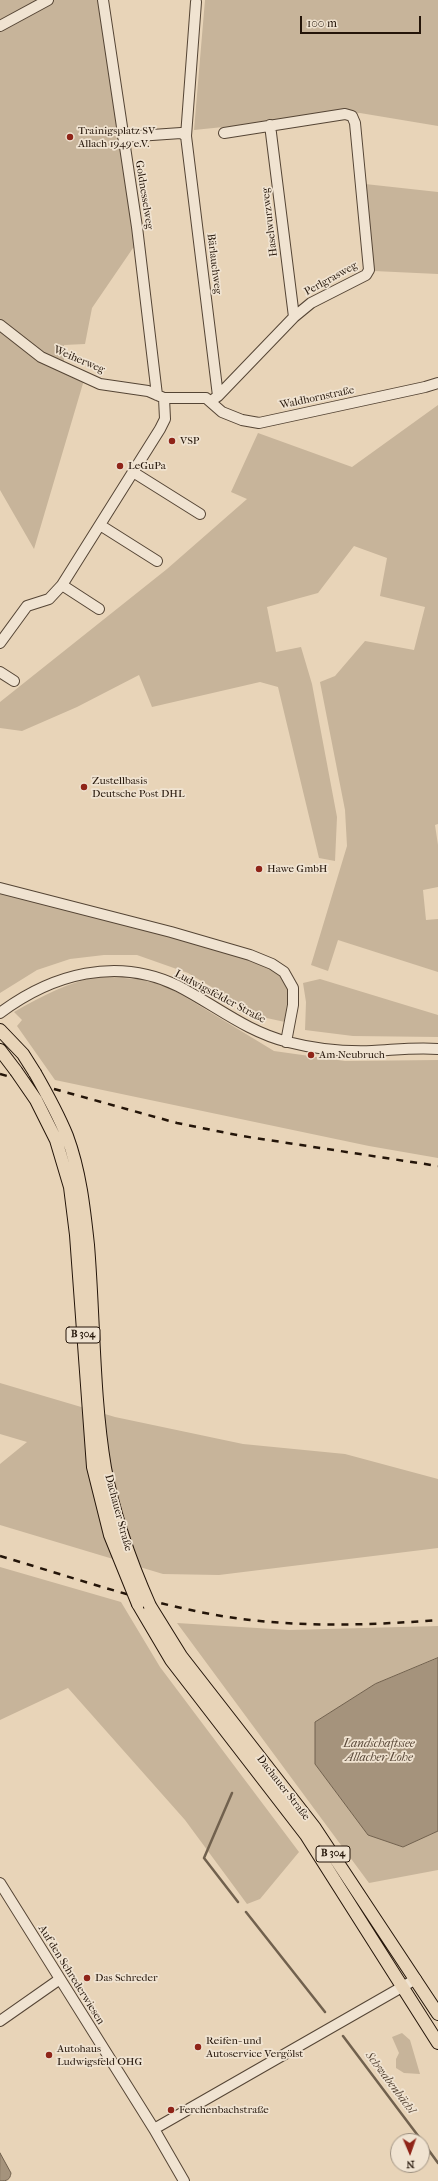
<!DOCTYPE html>
<meta charset="utf-8">
<style>
body{margin:0}
#map{position:relative;width:438px;height:2181px;overflow:hidden;background:#e8d4b8;font-family:"IM FELL French Canon",serif}
canvas{display:block}
.north{position:absolute;left:390px;top:2133px;width:40px;height:40px;box-sizing:border-box;background:#f0e3d1;border:1px solid #9e9181;border-radius:50%;rotate:178deg;font-size:11px;font-weight:700;line-height:16px;text-align:center;color:#241509}
.north::after{content:'';display:block;margin:auto;width:14px;height:18px;background:#8f2418;clip-path:polygon(50% 0,100% 100%,50% 72%,0 100%)}
.scale{position:absolute;left:300px;top:16px;width:121px;height:18px;box-sizing:border-box;border:2px solid #241509;border-top:0;padding-left:5px;font-size:12px;line-height:14px;white-space:nowrap;color:#241509;-webkit-text-stroke:3px #f0e3d1;paint-order:stroke}
</style>
<div id="map">
<canvas width="438" height="2181"></canvas>
<div class="north">N</div>
<div class="scale">100 m</div>
</div>
<script>
const ctx = document.querySelector('canvas').getContext('2d');
ctx.lineJoin = 'round';
function fill(path, color) {
  ctx.fillStyle = color;
  ctx.fill(path, 'evenodd');
}
function stroke(path, color, width, dash) {
  ctx.strokeStyle = color;
  ctx.lineWidth = width;
  ctx.lineCap = dash ? 'butt' : 'round';
  ctx.setLineDash(dash || []);
  ctx.stroke(path);
}
function label(font, color, halo, rows, align = 'center') {
  ctx.font = font + ' "IM FELL French Canon",serif';
  ctx.lineWidth = 3.5;
  ctx.setLineDash([]);
  ctx.textBaseline = 'middle';
  ctx.strokeStyle = halo;
  ctx.fillStyle = color;
  for (const [text, x, y, turn = 0] of rows) {
    ctx.save();
    ctx.translate(x, y);
    ctx.rotate((+turn || 0) * Math.PI / 180);
    ctx.textAlign = isNaN(turn) ? turn : align;
    if (halo) ctx.strokeText(text, 0, 0);
    ctx.fillText(text, 0, 0);
    ctx.restore();
  }
}
fill(new Path2D(`
 M0,0H102L138,249L133,248L92,308L85,344L64,345V370L84,380L34,549L0,490Z
 M205,0H438V126L360,113L194,130Z
 M365,184L438,192V274L374,271Z
 M438,405V824L435,825L438,845V887L423,890L426,920L438,919V972L338,940L328,971L311,965L347,846L345,810L320,682L335,676L365,641L414,650L425,607L380,596L387,558L354,546L318,593L267,607L276,652L301,647L312,684L337,817L335,861L319,858L278,687L260,682L152,707L139,675L77,707L22,731L0,728V702L167,569L247,499L231,492L258,433L352,467Z
 M0,892L154,932L249,959L270,968L280,976L289,988L285,1022L262,1017L188,973L137,955H104L70,959L37,970L0,993Z
 M101,976L147,980L172,989L274,1051L345,1061L438,1060V1158L369,1146L55,1080L17,1026L22,1020L14,1012C42,996 68,982 101,976Z
 M320,979L438,1015V1037L353,1036L305,1030L306,1002L303,983Z
 M0,1383L115,1417L243,1444L345,1454L438,1479V1548L219,1575L163,1574L0,1525V1464L27,1442L0,1434Z
 M0,1567L121,1602L160,1667L299,1852L260,1899L247,1904L185,1820L68,1688L0,1720Z
 M177,1623L289,1630L438,1626V1658L375,1684L315,1722V1764L368,1835L403,1847L438,1831V1870L369,1883Z
 M402,2033L410,2040L420,2074L404,2073L396,2068V2059L399,2053L392,2037Z`), '#c7b49a');
const water = new Path2D(`
 M438,1658V1831L403,1847L368,1835L315,1764V1722L375,1684Z
 M0,2153L11,2173C10,2180 7,2181 0,2181Z`);
fill(water, '#a5937c');
stroke(water, '#71614e', 1);
stroke(new Path2D(`
 M232,1793L204,1858L238,1902
 M246,1912L325,2012
 M343,2036L422,2141
 M422,2141L438,2163`), '#71614e', 2.5);
const minor = new Path2D(`
 M103,0L137,227L157,395
 M0,26L48,0
 M270,125L294,317
 M186,136L218,396
 M123,137L181,133L186,136L196,2
 M0,325L41,357L100,384L148,391L164,398H206L222,412L242,420L259,423L425,387L438,383
 M211,401L218,396L294,317L311,303L366,275L369,270L355,123L352,116L345,114L224,133
 M133,472L200,514
 M100,525L157,561
 M62,585L99,609
 M0,643L27,606L49,599L62,585L160,429L165,419L164,398
 M0,672L14,681
 M0,888L171,932L250,955L272,964L284,972L293,988V1005L286,1042
 M0,1013C52,974 117,956 178,986C215,1005 247,1032 288,1042C315,1049 344,1052 372,1051C394,1050 416,1047 438,1049
 M0,1883L154,2129L184,2181
 M0,2021L60,1979
 M154,2129L416,1979`);
const major = new Path2D(`
 M0,1030L23,1054L35,1073
 M0,1050L16,1071
 M138,1604L171,1660L306,1835L438,2043
 M150,1606L181,1656L315,1828L438,2014`);
stroke(minor, '#554535', 12);
stroke(major, '#241509', 14);
stroke(minor, '#f0e3d1', 10);
stroke(major, '#e8d4b8', 12);
stroke(new Path2D(`
 M0,1074L177,1123L242,1136L438,1166
 M0,1556C82,1580 165,1610 250,1620C313,1627 375,1625 438,1620`), '#241509', 2.5, [7, 7]);
const majorBridge = new Path2D(`
 M16,1071L36,1100L56,1140L70,1187L76,1235L93,1467L110,1535L138,1604
 M35,1073C47,1094 58,1114 67,1136C80,1171 84,1208 88,1245C94,1318 93,1397 105,1468C114,1516 130,1561 150,1606`);
stroke(majorBridge, '#241509', 14, []);
stroke(majorBridge, '#e8d4b8', 12);
for (const [x, y, r, color] of [
 [70,137,4,"#8f2418"],
 [172,441,4,"#8f2418"],
 [120,466,4,"#8f2418"],
 [84,787,4,"#8f2418"],
 [259,869,4,"#8f2418"],
 [311,1055,4,"#8f2418"],
 [87,1978,4,"#8f2418"],
 [198,2047,4,"#8f2418"],
 [49,2055,4,"#8f2418"],
 [171,2110,4,"#8f2418"]
]) {
  const dot = new Path2D();
  dot.arc(x, y, r, 0, 2 * Math.PI);
  ctx.fillStyle = color;
  ctx.fill(dot);
  stroke(dot, '#f0e3d1', 1.5);
}
for (const [x, y, w] of [
 [83,1335,34],
 [333,1854,34]
]) {
  const box = new Path2D();
  box.roundRect(x - w / 2, y - 8, w, 16, 3);
  ctx.fillStyle = '#f0e3d1';
  ctx.fill(box);
  stroke(box, '#241509', 1);
}
label('bold 10px', '#241509', null, [
 ["B 304",83,1335],
 ["B 304",333,1854]
]);
label('11px', '#241509', '#f0e3d1', [
 ["Trainigsplatz SV",78,131],
 ["Allach 1949 e.V.",78,144],
 ["VSP",180,441],
 ["LeGuPa",128,466],
 ["Zustellbasis",92,781],
 ["Deutsche Post DHL",92,794],
 ["Hawe GmbH",267,869],
 ["Am Neubruch",319,1055],
 ["Das Schreder",95,1978],
 ["Reifen- und",206,2041],
 ["Autoservice Vergölst",206,2054],
 ["Autohaus",57,2049],
 ["Ludwigsfeld OHG",57,2062],
 ["Ferchenbachstraße",179,2110]
], 'left');
label('11px', '#241509', '#f0e3d1', [
 ["Goldnesselweg",144,195,81],
 ["Haselwurzweg",270,222,-97],
 ["Bärlauchweg",214,264,83],
 ["Perlgrasweg",331,279,-29],
 ["Weiherweg",79,360,23],
 ["Waldhornstraße",317,398,-12],
 ["Ludwigsfelder Straße",220,997,28],
 ["Dachauer Straße",118,1513,75],
 ["Dachauer Straße",283,1788,52],
 ["Auf den Schrederwiesen",71,1975,58]
]);
label('italic 12px', '#584737', '#f0e3d1', [
 ["Landschaftssee",379,1744],
 ["Allacher Lohe",379,1758],
 ["Schwabenbächl",390,2083,53]
]);
</script>
